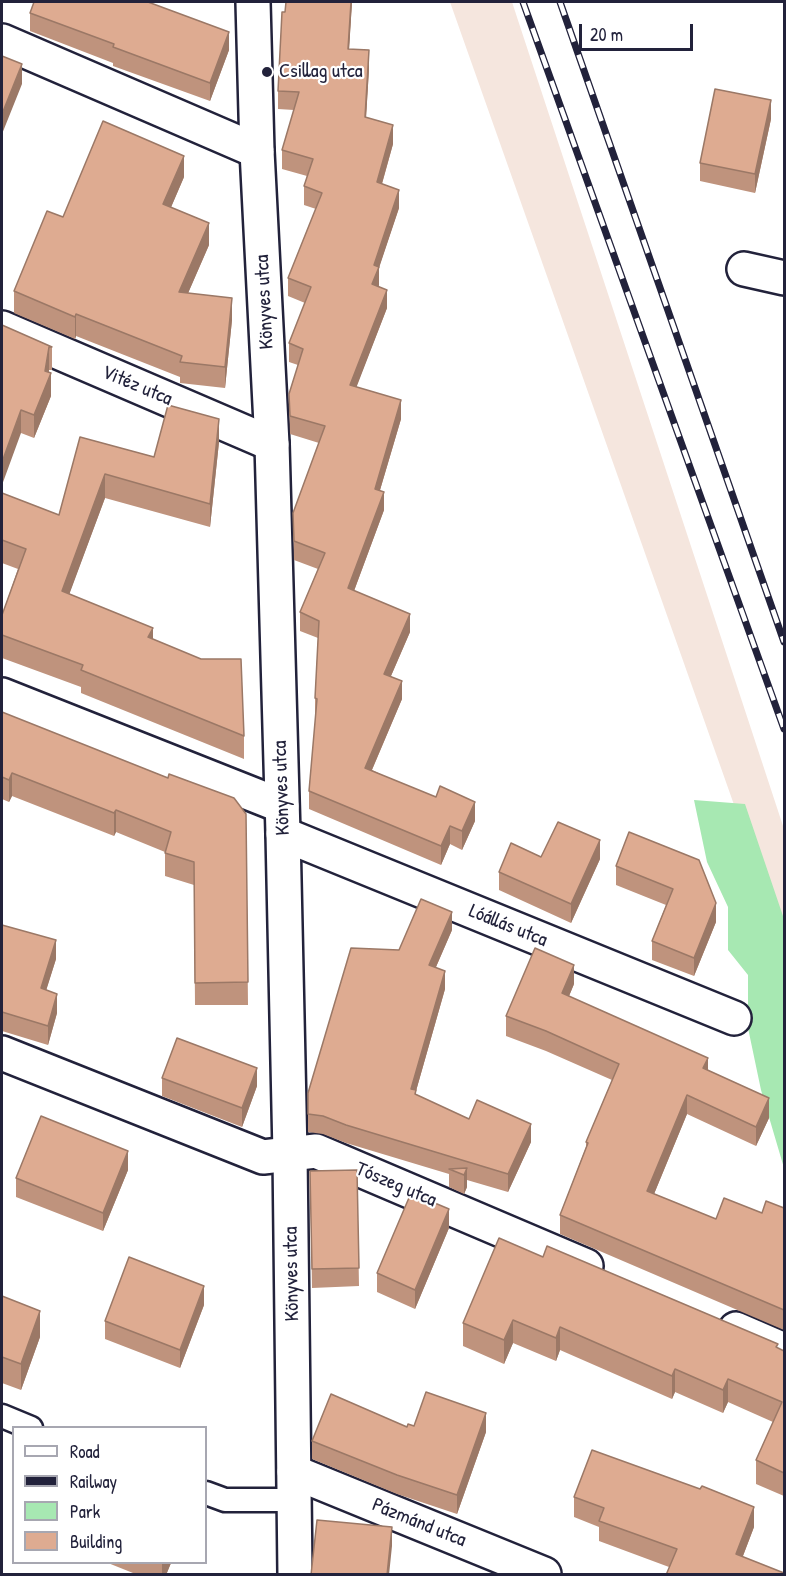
<!DOCTYPE html>
<meta charset="utf-8">
<style>
body{margin:0}
#map{position:relative;width:786px;height:1576px;overflow:hidden;background:#fff;font-family:"Patrick Hand",sans-serif}
canvas{display:block}
.frame{position:absolute;inset:0;border:3px solid #22223b;pointer-events:none}
.legend{position:absolute;left:12px;top:1426px;width:195px;height:138px;box-sizing:border-box;background:#fff;border:2px solid #a7a7b1;margin:0;padding:8px 10px;list-style:none;font-size:18px;color:#22223b}
.legend li{display:flex;align-items:center;gap:12px;height:30px}
.legend b{width:30px;border:2px solid #a7a7b1}
.scale{position:absolute;left:579px;top:24px;width:114px;height:27px;box-sizing:border-box;border:3px solid #22223b;border-top:0;padding-left:8px;font-size:18px;line-height:21px;white-space:nowrap;color:#22223b;-webkit-text-stroke:4px #fff;paint-order:stroke}
</style>
<div id="map">
<canvas width="786" height="1576"></canvas>
<div class="frame"></div>
<ul class="legend">
<li><b style="height:8px;background:#fff"></b>Road</li>
<li><b style="height:8px;background:#22223b"></b>Railway</li>
<li><b style="height:16px;background:#a7e8b2"></b>Park</li>
<li><b style="height:16px;background:#deab91"></b>Building</li>
</ul>
<div class="scale">20 m</div>
</div>
<script>
const ctx = document.querySelector('canvas').getContext('2d');
ctx.lineJoin = 'round';
function fill(path, color) {
  ctx.fillStyle = color;
  ctx.fill(path, 'evenodd');
}
function stroke(path, color, width, dash) {
  ctx.strokeStyle = color;
  ctx.lineWidth = width;
  ctx.lineCap = dash ? 'butt' : 'round';
  ctx.setLineDash(dash || []);
  ctx.stroke(path);
}
function label(font, color, halo, rows, align = 'center') {
  ctx.font = font + ' "Patrick Hand",sans-serif';
  ctx.lineWidth = 4.5;
  ctx.setLineDash([]);
  ctx.textBaseline = 'middle';
  ctx.strokeStyle = halo;
  ctx.fillStyle = color;
  for (const [text, x, y, turn = 0] of rows) {
    ctx.save();
    ctx.translate(x, y);
    ctx.rotate((+turn || 0) * Math.PI / 180);
    ctx.textAlign = isNaN(turn) ? turn : align;
    if (halo) ctx.strokeText(text, 0, 0);
    ctx.fillText(text, 0, 0);
    ctx.restore();
  }
}
fill(new Path2D(`
 M450,2H512L784,829V946Z`), '#f5e6de');
fill(new Path2D(`
 M694,800L745,804L784,919V1168L761,1090L748,1028V975L728,950V907L707,862Z`), '#a7e8b2');
const lane = new Path2D(`
 M2,1416L31,1428
 M206,1493L225,1500H294`);
const street = new Path2D(`
 M2,41L257,151
 M744,269L784,278
 M2,328L272,444
 M2,695L282,806
 M283,834L734,1018
 M2,1053L263,1157L316,1151L586,1266
 M736,1329L784,1350
 M294,1472L544,1574`);
const secondary = new Path2D(`
 M253,2L257,151L272,444L283,834L290,1154L295,1574`);
stroke(lane, '#22223b', 27);
stroke(street, '#22223b', 38);
stroke(secondary, '#22223b', 38);
stroke(lane, '#fff', 22);
stroke(street, '#fff', 33);
stroke(secondary, '#fff', 33);
const rail = new Path2D(`
 M523,2L784,729
 M560,2L784,642`);
stroke(rail, '#22223b', 7);
stroke(rail, '#fff', 4.5, [14]);
fill(new Path2D(`
 M286,2H352L349,49L369,69L366,117L393,144L382,184L399,208L379,267V286L387,308L356,387L401,419L380,490L384,510L354,591L410,632L391,676L402,699L372,770L475,821L462,850L450,844L441,865L309,809V791L316,716H315V698L318,638L300,631V612L318,569L294,560L293,513L319,443L290,434L289,394L298,365L289,362V343L305,303L288,296V278L316,209L304,205V186L307,176L282,169V150L294,110L278,109V91Z
 M30,13L229,50L210,101L113,66V63L30,31Z
 M771,119L755,193L700,181V163Z
 M184,177L171,207L209,245L188,293L232,320L225,388L180,383V377L76,336L75,339L14,313V291L63,217Z
 M2,325L52,347V370H49V372L51,396L34,438L21,433Z
 M80,437L154,457L219,442L210,527L105,498L69,594L153,639L244,736V759L81,693V687L2,658V615L18,569L2,563V493L59,515Z
 M2,712L246,814L248,1005H195L194,885L165,876V852L116,832L114,836L12,796L9,802L2,799Z
 M629,832L716,922L694,976L652,960V941L666,905L616,885V866Z
 M600,859L571,923L499,890V872Z
 M2,925L56,959L46,990L57,1013L48,1045L2,1031Z
 M452,930L436,967L445,989L416,1091V1095L469,1119L531,1142L508,1192L467,1180V1187L464,1194L449,1187V1174L346,1143L323,1134L308,1132V1093L399,950Z
 M574,984L569,996L708,1070L769,1118L756,1146L687,1114L654,1194L716,1219L762,1213L784,1208V1330L560,1234V1215L586,1147V1142L612,1080L546,1051L506,1036V1016Z
 M162,1078L257,1086L242,1127L162,1096Z
 M128,1170L103,1231L16,1197V1178Z
 M357,1170L359,1286L312,1288L310,1171Z
 M449,1228L415,1309L377,1292V1273Z
 M543,1257L784,1351V1496L756,1484V1460L773,1422L728,1402L723,1413L675,1392L672,1399L560,1350L556,1361L513,1343L504,1364L463,1346V1323Z
 M2,1296L40,1337L21,1390L2,1383Z
 M204,1305L180,1368L105,1339V1321Z
 M414,1426L486,1432L457,1514L397,1494L312,1459V1441Z
 M574,1497L754,1527L743,1556L669,1567L599,1541V1527L574,1517Z
 M108,1563H171L166,1575H138Z`), '#bf937d');
fill(new Path2D(`
 M351,2H352L348,67V49Z
 M229,32V50L210,101V83Z
 M369,50V69L365,135V117Z
 M22,64V84L2,134V114Z
 M771,100V119L755,193V174Z
 M393,125V144L377,201V182Z
 M184,156V177L163,226V204Z
 M399,190V208L378,271L379,267V285L372,302L374,265Z
 M209,223V245L179,314V292Z
 M387,290V308L350,404V385Z
 M232,298V320L225,388V367Z
 M76,314V336L75,339V317Z
 M49,347V370L46,385L51,373V396L34,438V415L45,371Z
 M401,400V419L375,507V489Z
 M21,410V433L2,485V462Z
 M219,419V442L210,527V504Z
 M105,474V498L62,614V591Z
 M384,492V510L348,607V588Z
 M410,614V632L384,692V674Z
 M153,628V652L148,637Z
 M402,681V699L365,786V768Z
 M12,773V796L9,802V780Z
 M475,802V821L462,850V831Z
 M116,810V832L114,836V813Z
 M450,826V844L441,865V846Z
 M600,840V859L571,923V904Z
 M716,903V922L694,976V958Z
 M452,912V930L429,983V965Z
 M56,940V959L41,1007V988Z
 M574,965V984L562,1013V993Z
 M445,971V989L416,1091V1108L411,1089Z
 M57,994V1013L48,1045V1026Z
 M708,1058V1077L703,1068Z
 M257,1068V1086L242,1127V1108Z
 M687,1095V1114L647,1211V1191Z
 M769,1098V1118L756,1146V1127Z
 M531,1124V1142L508,1192V1174Z
 M128,1151V1170L103,1231V1213Z
 M467,1168V1187L464,1194V1175Z
 M449,1209V1228L415,1309V1290Z
 M204,1286V1305L180,1368V1350Z
 M40,1311V1337L21,1390V1364Z
 M513,1320V1343L504,1364V1340Z
 M560,1327V1350L556,1361V1338Z
 M675,1369V1392L672,1399V1376Z
 M728,1379V1402L723,1413V1390Z
 M486,1413V1432L457,1514V1495Z
 M754,1507V1527L736,1574V1554Z
 M392,1527V1546L389,1575H387Z
 M162,1563H171L166,1575H162Z`), '#9b7866');
const building = new Path2D(`
 M34,2H148L229,32L210,83L113,47L114,44L30,13Z
 M286,2H351L348,49L369,50L365,117L393,125L377,182L399,190L374,265L379,267L372,284L387,290L350,385L401,400L375,489L384,492L348,588L410,614L384,674L402,681L365,768L436,797L440,786L475,802L462,831L450,826L441,846L309,791L317,699L315,698L319,621L300,612L325,553L294,541L293,513L325,426L290,416L289,394L303,349L289,343L311,287L288,278L322,193L304,186L313,159L282,150L299,92L278,91L282,12H285Z
 M2,56L22,64L2,114Z
 M715,89L771,100L755,174L700,163Z
 M103,121L184,156L163,204L209,223L179,292L232,298L225,367L180,362L182,356L76,314L75,317L14,291L47,211L63,217Z
 M2,325L52,347H49L45,371L51,373L34,415L21,410L2,462Z
 M168,405L219,419L210,504L105,474L62,591L153,628L148,637L201,659H241L244,736L81,670L83,665L2,635V615L26,549L2,540V493L59,515L80,437L154,457Z
 M2,712L168,778L169,774L234,798L246,814L248,982L195,983L194,862L165,853L171,832L116,810L114,813L12,773L9,780L2,777Z
 M558,822L600,840L571,904L499,872L511,843L541,857Z
 M629,832L699,860L716,903L694,958L652,941L673,889L616,866Z
 M421,899L452,912L429,965L445,971L411,1089L416,1090L415,1094L469,1119L477,1100L531,1124L508,1174L346,1125L323,1116L308,1114V1093L351,948L399,950Z
 M2,925L56,940L41,988L57,994L48,1026L2,1012Z
 M535,948L574,965L562,993L708,1058L703,1068L769,1098L756,1127L687,1095L647,1191L716,1219L724,1198L762,1213L766,1201L784,1208V1310L560,1215L588,1143L586,1142L619,1064L546,1031L506,1016Z
 M177,1038L257,1068L242,1108L162,1078Z
 M41,1116L128,1151L103,1213L16,1178Z
 M467,1168L464,1175L449,1169Z
 M357,1170L359,1268L312,1269L310,1171Z
 M411,1193L449,1209L415,1290L377,1273Z
 M499,1238L543,1257L547,1246L778,1344L776,1347L784,1351V1473L756,1460L782,1402L728,1379L723,1390L675,1369L672,1376L560,1327L556,1338L513,1320L504,1340L463,1323Z
 M129,1257L204,1286L180,1350L105,1321Z
 M2,1296L40,1311L21,1364L2,1357Z
 M426,1392L486,1413L457,1495L397,1475L312,1441L331,1394L407,1427L408,1424L414,1426Z
 M592,1450L700,1489L702,1486L754,1507L736,1554L784,1573V1575H666L677,1549L599,1521L604,1508L574,1497Z
 M317,1520L392,1527L387,1575H311Z`);
fill(building, '#deab91');
stroke(building, '#9b7866', 1.5);
for (const [x, y, r, color] of [
 [267,72,6,"#22223b"]
]) {
  const dot = new Path2D();
  dot.arc(x, y, r, 0, 2 * Math.PI);
  ctx.fillStyle = color;
  ctx.fill(dot);
  stroke(dot, '#fff', 2);
}
label('20px', '#22223b', '#fff', [
 ["Csillag utca",279,72]
], 'left');
label('20px', '#22223b', '#fff', [
 ["Könyves utca",265,302,-93],
 ["Vitéz utca",137,386,23],
 ["Könyves utca",282,788,-92],
 ["Lóállás utca",508,926,22],
 ["Tószeg utca",396,1185,23],
 ["Könyves utca",292,1274,-91],
 ["Pázmánd utca",419,1523,22]
]);
</script>
